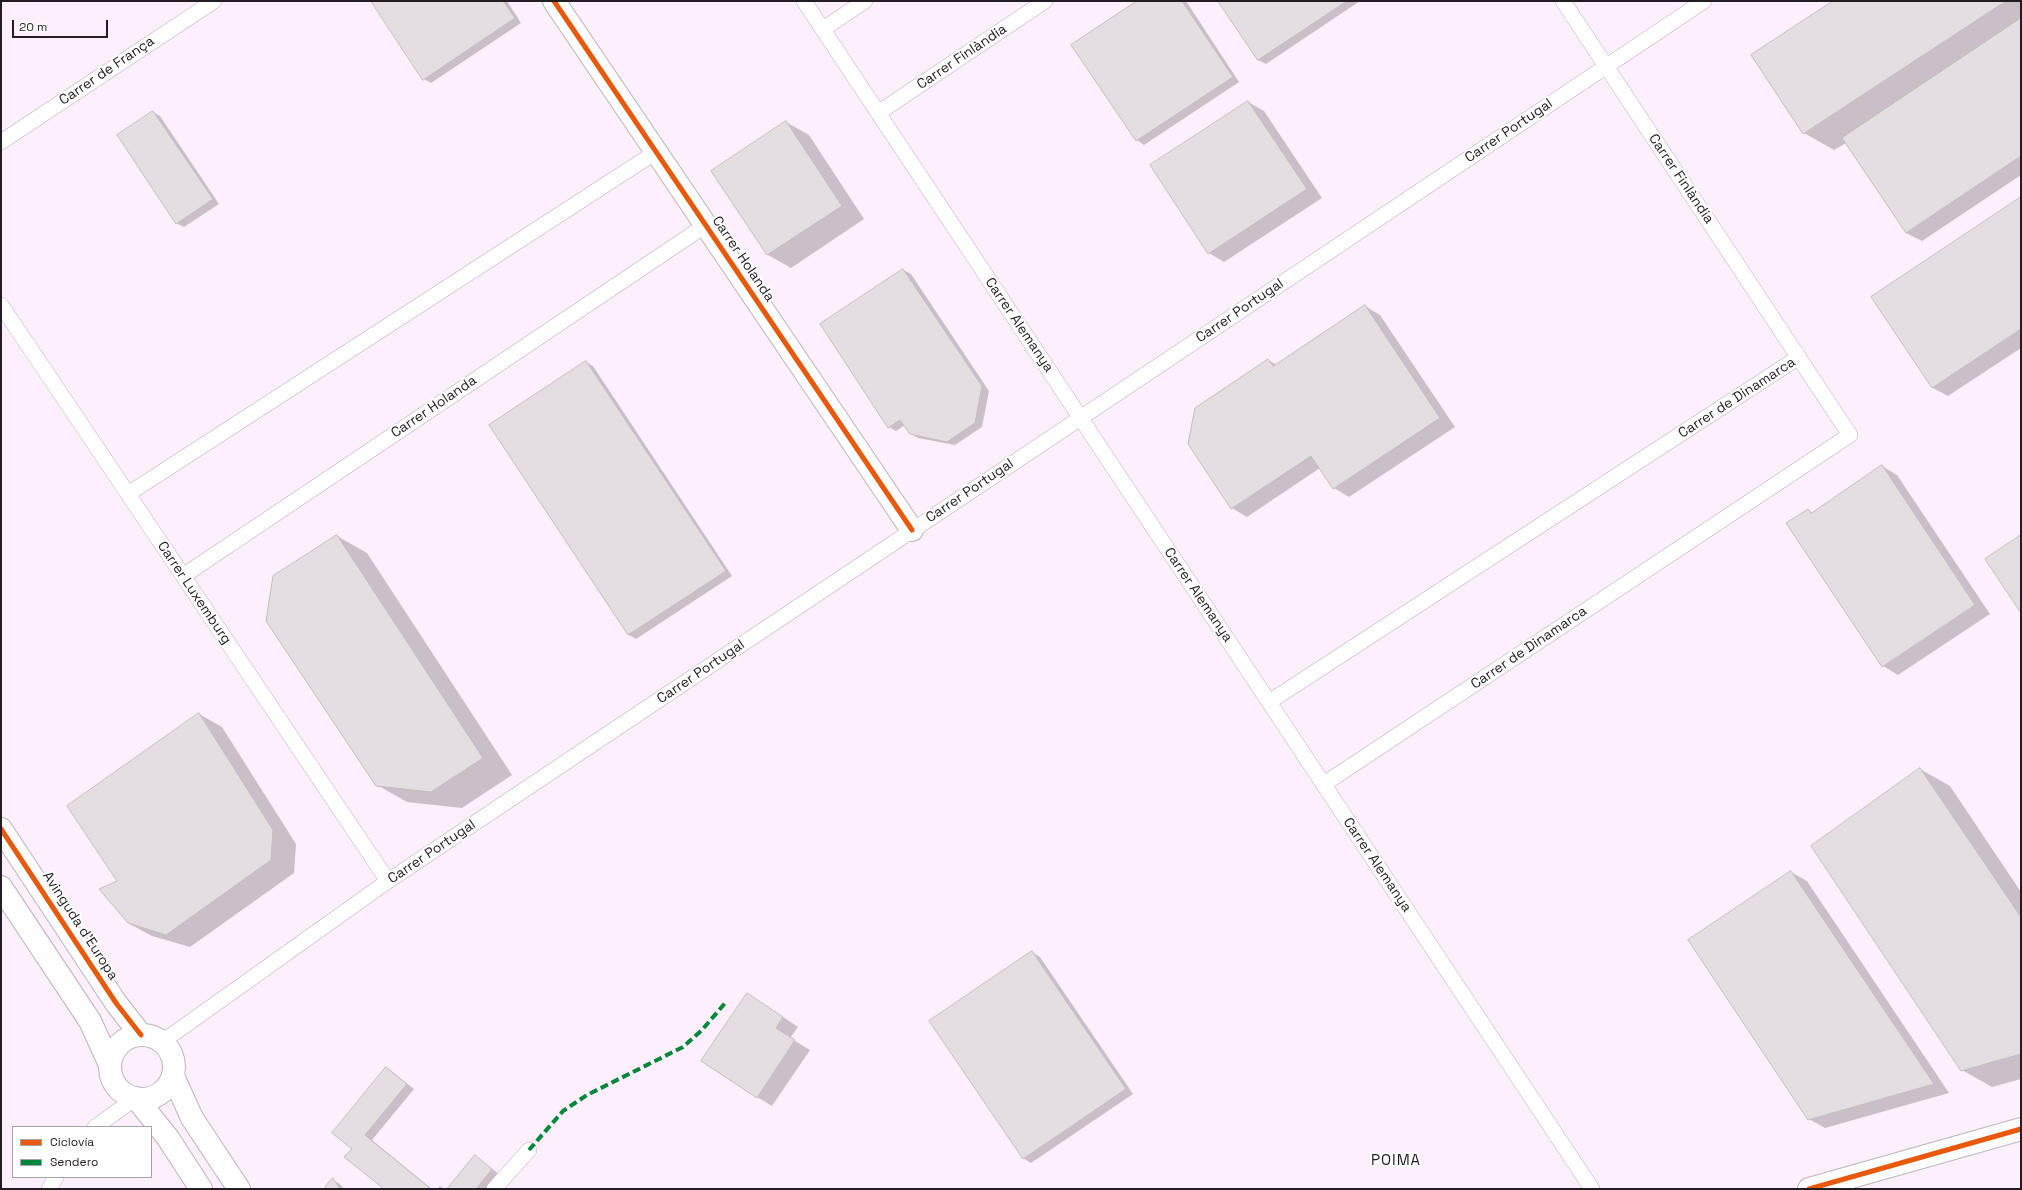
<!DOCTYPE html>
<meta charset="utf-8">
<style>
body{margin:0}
#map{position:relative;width:2022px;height:1190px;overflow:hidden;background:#fcf7fc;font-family:"Space Grotesk",sans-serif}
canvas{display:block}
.frame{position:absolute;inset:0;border:2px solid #231c22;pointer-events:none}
.legend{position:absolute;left:12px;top:1126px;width:140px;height:52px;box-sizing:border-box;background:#fff;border:1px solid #a7a4a7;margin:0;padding:5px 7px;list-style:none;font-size:12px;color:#231c22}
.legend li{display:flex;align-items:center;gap:8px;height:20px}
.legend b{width:20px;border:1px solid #a7a4a7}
.scale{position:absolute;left:12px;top:20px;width:96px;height:18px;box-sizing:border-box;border:2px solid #231c22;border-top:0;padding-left:5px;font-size:12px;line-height:14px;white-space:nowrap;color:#231c22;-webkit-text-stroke:3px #fff;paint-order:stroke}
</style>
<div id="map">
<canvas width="2022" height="1190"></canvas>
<div class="frame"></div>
<ul class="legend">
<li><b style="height:5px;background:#e8590c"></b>Ciclovía</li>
<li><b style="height:5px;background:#00873e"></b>Sendero</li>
</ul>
<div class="scale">20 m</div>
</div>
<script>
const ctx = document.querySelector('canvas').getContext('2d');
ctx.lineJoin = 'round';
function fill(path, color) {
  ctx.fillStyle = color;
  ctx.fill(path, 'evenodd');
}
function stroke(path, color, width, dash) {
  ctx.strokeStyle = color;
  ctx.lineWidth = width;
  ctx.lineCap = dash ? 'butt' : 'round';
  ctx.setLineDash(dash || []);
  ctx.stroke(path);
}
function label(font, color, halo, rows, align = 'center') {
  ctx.font = font + ' "Space Grotesk",sans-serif';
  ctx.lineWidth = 4;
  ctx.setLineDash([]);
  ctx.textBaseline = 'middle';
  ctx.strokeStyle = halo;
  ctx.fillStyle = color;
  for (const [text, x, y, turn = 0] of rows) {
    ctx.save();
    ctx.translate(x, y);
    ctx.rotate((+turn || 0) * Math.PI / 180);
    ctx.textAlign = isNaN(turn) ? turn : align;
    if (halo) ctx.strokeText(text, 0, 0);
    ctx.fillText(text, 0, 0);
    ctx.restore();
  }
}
fill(new Path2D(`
 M1,1H2021V1189H1ZM13,1127H151V1177H13Z`), '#fdeffb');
fill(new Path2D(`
 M372,1H507L521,23L431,83L424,79Z
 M1139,1H1186L1239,82L1144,145L1137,140L1073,45Z
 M1219,1H1360L1266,64L1258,60Z
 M1835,1H2021V175L1922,241L1906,233L1846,143L1834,150L1804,133L1752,55Z
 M1248,102L1264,111L1322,198L1224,262L1209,253Z
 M153,112L160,116L219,204L184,227L176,223Z
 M786,122L809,135L864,219L791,268L768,255L712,171Z
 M2021,198V348L1948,396L1933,388L1873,297Z
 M903,270L911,274L989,391L982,427L955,445L918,438L910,433L905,425L896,431L889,427Z
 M1365,306L1380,315L1455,427L1349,497L1334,488L1320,468L1247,517L1232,508L1268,360L1277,365Z
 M586,362L593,366L732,576L636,639L629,635L490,425Z
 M1882,466L1897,475L1990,614L1898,675L1883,666L1808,510L1813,513Z
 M337,536L367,553L512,775L462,808L407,802L377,785Z
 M199,714L222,727L296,844L294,873L190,947L152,936L128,923L118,882Z
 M1920,769L1950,786L2021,892V1079L1992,1087L1962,1070Z
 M1791,872L1807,881L1949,1093L1825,1128L1809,1119Z
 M1032,952L1040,957L1133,1094L1031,1163L1023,1158Z
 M762,1003L798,1027L790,1038L810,1050L772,1106L757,1097Z
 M387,1068L414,1089L372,1140L432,1189H385L353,1148Z
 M475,1156L499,1174L487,1189H448Z
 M333,1180L340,1184L344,1189H327Z
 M440,1186L445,1189H437Z`), '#0003');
const building = new Path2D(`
 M371,1H503L515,18L423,80Z
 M1137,1H1182L1233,77L1136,141L1071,45Z
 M1218,1H1347L1258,60Z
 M1833,1H2006L1803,134L1751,55Z
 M2021,18V156L1906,233L1842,138Z
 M1248,101L1307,189L1208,254L1150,165Z
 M153,111L213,199L176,224L117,135Z
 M786,121L842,206L767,255L711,171Z
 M2021,197V329L1932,388L1871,297Z
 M903,269L982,386L975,423L947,442L910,434L900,420L888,428L820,324Z
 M1365,305L1440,418L1333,489L1311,456L1231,509L1188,444L1195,408L1268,359L1273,366Z
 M586,361L726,571L628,635L489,425Z
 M1882,465L1975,605L1882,667L1786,523L1808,509L1811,513Z
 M337,535L483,758L431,792L376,786L266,621L273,576Z
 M2021,535V613L1985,559Z
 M199,713L273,830L271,860L166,935L128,923L99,889L117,881L67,806Z
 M1920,768L2021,917V1054L1961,1071L1811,846Z
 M1791,871L1934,1084L1808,1120L1688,940Z
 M1032,951L1126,1089L1023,1159L929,1021Z
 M747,993L783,1017L776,1028L795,1040L757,1098L701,1061Z
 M386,1067L407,1084L365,1135L431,1189H384L344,1157L352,1149L332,1133Z
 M475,1155L492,1169L476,1189H447Z
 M333,1178L340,1189H326L325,1187Z`);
fill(building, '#e4dde1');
stroke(building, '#c4bec2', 1);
const service = new Path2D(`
 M804,1L1592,1189
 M823,29L865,1
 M878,113L1045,1
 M1,142L214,1
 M1,305L388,881
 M128,494L656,152
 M183,576L706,225
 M1269,702L1799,357
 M1324,784L1850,435L1563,1
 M162,1042L388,881L1704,1
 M95,1127L136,1098
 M49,1189L56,1177
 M494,1189L529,1150`);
const minor = new Path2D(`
 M554,1L912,530
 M1809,1189L2021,1129`);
const tertiary = new Path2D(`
 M1,829L116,1003L141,1035
 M1,887L90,1021L110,1065
 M110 1067a32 32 0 1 1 64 0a32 32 0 1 1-64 0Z
 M173,1076L192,1118L239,1189
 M136,1098L168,1138L201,1189`);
stroke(service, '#bab4b9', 16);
stroke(minor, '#bab4b9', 24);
stroke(tertiary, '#bab4b9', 24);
stroke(service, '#fffeff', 15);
stroke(minor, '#fffeff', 22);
stroke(tertiary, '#fffeff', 22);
stroke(new Path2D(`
 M529,1150L563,1111L587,1095L683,1047L702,1030L726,1002`), '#00873e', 4, [8, 4]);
stroke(new Path2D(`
 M554,1L912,530
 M1,829L116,1003L141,1035
 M1809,1189L2021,1129`), '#e8590c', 5);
label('14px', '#231c22', '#fff', [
 ["Carrer Finlàndia",962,57,-34],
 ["Carrer de França",107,71,-34],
 ["Carrer Portugal",1509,131,-34],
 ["Carrer Finlàndia",1681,179,56],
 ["Carrer Holanda",743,259,56],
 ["Carrer Portugal",1240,311,-34],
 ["Carrer Alemanya",1019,325,56],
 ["Carrer de Dinamarca",1737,398,-33],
 ["Carrer Holanda",434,407,-34],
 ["Carrer Portugal",970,491,-34],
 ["Carrer Luxemburg",194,593,56],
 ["Carrer Alemanya",1198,595,56],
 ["Carrer de Dinamarca",1529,648,-34],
 ["Carrer Portugal",701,672,-34],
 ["Carrer Portugal",432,852,-34],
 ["Carrer Alemanya",1377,865,56],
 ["Avinguda d'Europa",80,926,57]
]);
ctx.letterSpacing = '1px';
label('15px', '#231c22', '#fff', [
 ["POIMA",1396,1161]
]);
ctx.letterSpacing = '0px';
</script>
